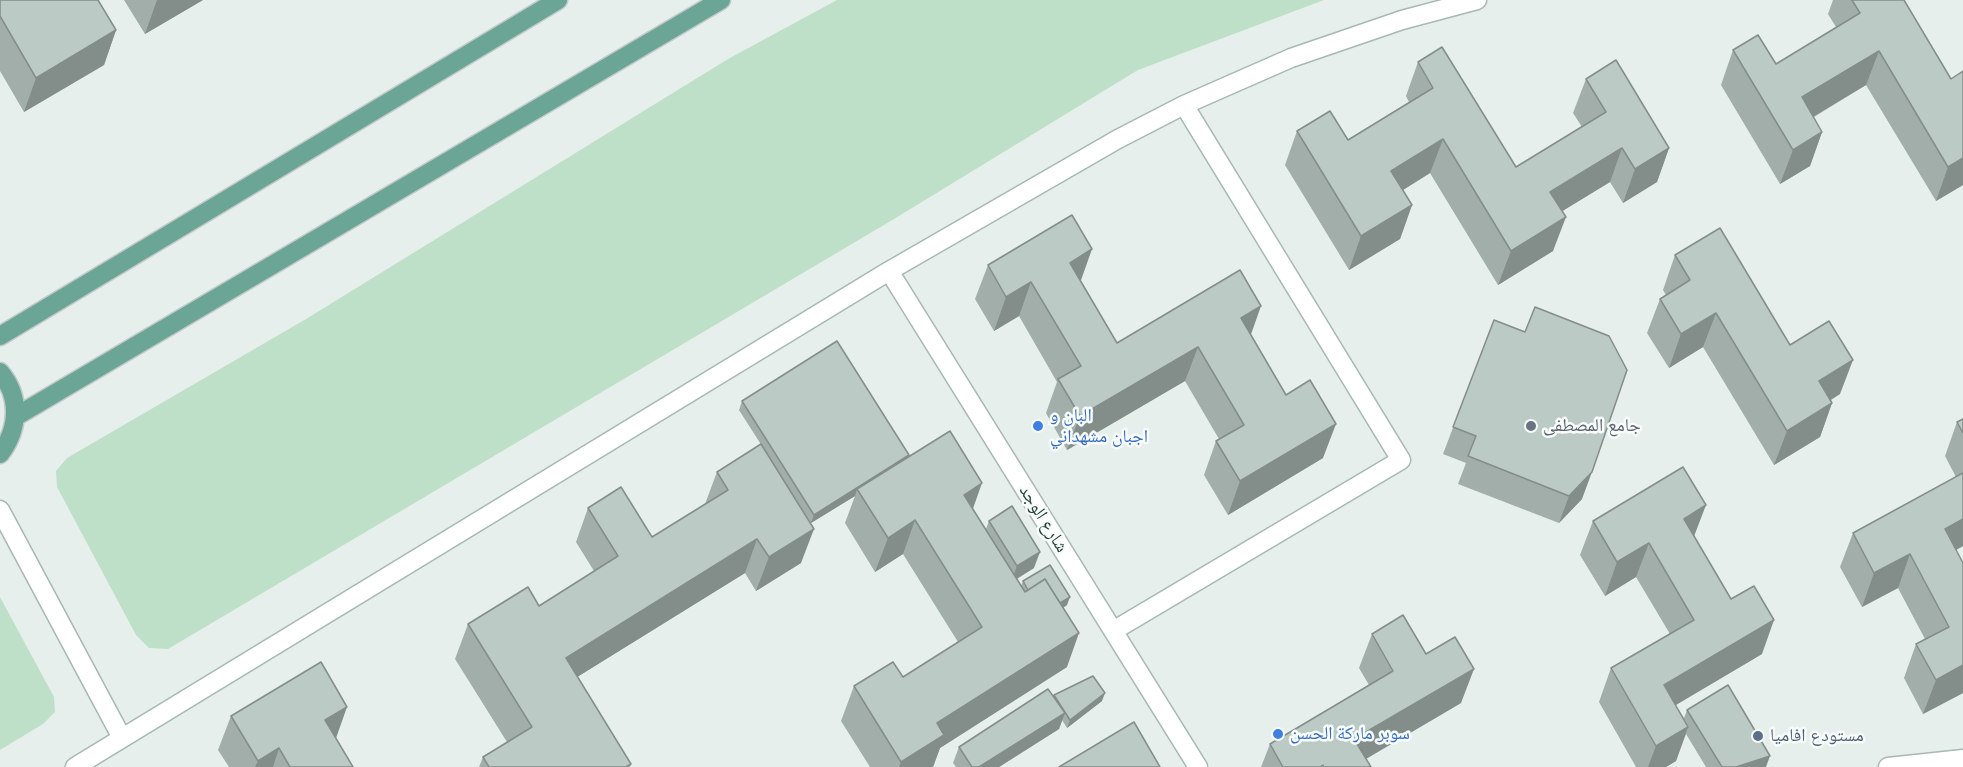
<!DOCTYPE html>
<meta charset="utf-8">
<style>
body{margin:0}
canvas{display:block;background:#e6efeb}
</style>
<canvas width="1963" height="767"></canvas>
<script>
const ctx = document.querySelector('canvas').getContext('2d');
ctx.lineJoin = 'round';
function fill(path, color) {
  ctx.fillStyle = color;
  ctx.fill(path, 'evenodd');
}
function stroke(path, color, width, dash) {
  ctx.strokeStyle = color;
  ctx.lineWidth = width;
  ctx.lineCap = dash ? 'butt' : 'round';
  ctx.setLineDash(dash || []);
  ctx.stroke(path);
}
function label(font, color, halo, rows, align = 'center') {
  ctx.font = font + ' "DM Sans","Noto Naskh Arabic",sans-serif';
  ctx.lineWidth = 5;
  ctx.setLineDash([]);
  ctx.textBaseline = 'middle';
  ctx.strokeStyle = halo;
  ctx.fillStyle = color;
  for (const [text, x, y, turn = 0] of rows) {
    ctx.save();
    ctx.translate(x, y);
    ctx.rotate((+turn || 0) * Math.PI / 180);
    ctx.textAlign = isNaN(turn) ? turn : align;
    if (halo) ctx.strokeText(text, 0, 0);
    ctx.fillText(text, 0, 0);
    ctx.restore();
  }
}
fill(new Path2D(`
 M837,0H1324L1138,70L894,219L168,649L149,648L136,635L57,487L56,471L67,458L306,319L728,59Z
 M0,597L54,697L55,712L43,724L0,750Z`), '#bfe0c8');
const minor = new Path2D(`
 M889,271L1198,767
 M0,510L122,738
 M1113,631L1401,460L1184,105
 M75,767L889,271L1118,139L1184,105L1291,58L1402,20L1477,0
 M1888,767L1963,759`);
const major = new Path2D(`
 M0,336L558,0
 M0,372C21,397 19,429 0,454
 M15,417L721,0`);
stroke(minor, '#a8b8b2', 21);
stroke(major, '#c2cac8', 21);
stroke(minor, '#fff', 18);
stroke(major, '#6aa596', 18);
fill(new Path2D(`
 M0,0L116,30L104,65L24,112L0,71Z
 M124,0H203L145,34Z
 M1833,0H1904L1963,185L1936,201L1866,85L1814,117L1822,132L1810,166L1780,184L1721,85L1733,50L1776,64L1836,27L1828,14Z
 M1418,62L1516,167L1582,127L1573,113L1586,79L1669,148L1657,182L1623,203L1610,182L1562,211L1553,251L1498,285L1430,173L1403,190L1412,205L1400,239L1349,270L1285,165L1297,131L1348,140L1409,102L1406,96Z
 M1675,255L1790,345L1840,394L1831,400L1832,403L1820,437L1774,465L1703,347L1669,368L1647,333L1660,299L1666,295L1663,290Z
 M988,265L1081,281L1117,343L1251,335L1323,458L1228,515L1204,475L1216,441L1219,439L1185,381L1067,450L1046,413L1057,382L1019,316L994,331L975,299Z
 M1494,320L1582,499L1559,523L1458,484L1466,463L1443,454Z
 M742,401L909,455L973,509L986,529L989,521L1034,568L1017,579L1021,586L1023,581L1067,605L1063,608L1067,667L940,748L933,767H870L841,721L854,686L903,677L958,642L903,554L875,572L845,523L855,496L811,523L739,410Z
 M1957,422L1963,433V546L1956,550L1963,563V693L1923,714L1904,678L1916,644L1925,639L1898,588L1862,607L1840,567L1853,533L1956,477L1945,456Z
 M717,472L801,563L756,591L745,573L577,677L631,764L630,767H479L483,757L507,742L455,659L468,624L539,606L594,571L576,542L588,508L652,537L705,504Z
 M1593,521L1694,537L1762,654L1676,705L1684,718L1687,710L1766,767H1706L1686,734L1676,761L1666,767H1636L1599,702L1611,668L1670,634L1636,577L1605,596L1580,555Z
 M1372,634L1426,654L1461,703L1366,759L1371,767H1261L1270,744L1369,685L1359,668Z
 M1054,695L1102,701L1067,728L1062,720L1059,729L999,767H956L953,763L959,747L1054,697Z
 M231,716L336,738L353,767H229L218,750Z`), '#a1aea9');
fill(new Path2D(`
 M157,0H203L145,34Z
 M116,30L104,65L24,112L36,78Z
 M1879,51L1866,85L1789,131L1802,97Z
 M1822,132L1810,166L1780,184L1793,150Z
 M1443,139L1430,173L1379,205L1391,171Z
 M1622,148L1610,182L1538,226L1550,192Z
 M1669,148L1657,182L1623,203L1635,169Z
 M1963,158V185L1936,201L1948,167Z
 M1412,205L1400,239L1349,270L1361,236Z
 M1566,217L1553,251L1498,285L1511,251Z
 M1092,249L1080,283L1070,263Z
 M1031,282L1019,316L994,331L1006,297Z
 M1261,306L1249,340L1241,318Z
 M1716,313L1703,347L1669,368L1681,334Z
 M1198,347L1185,381L1067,450L1080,416Z
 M1853,360L1840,394L1806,415L1819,381Z
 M1832,403L1820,437L1774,465L1787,431Z
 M1336,424L1323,458L1228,515L1240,481Z
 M909,455L857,489L855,496L811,523L814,515Z
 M1592,472L1582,499L1559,523L1569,496Z
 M982,483L970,517L964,495Z
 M1706,505L1693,539L1684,519Z
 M1963,519V546L1932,563L1945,529Z
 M915,520L903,554L875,572L888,538Z
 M814,529L801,563L756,591L769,557Z
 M757,539L745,573L553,692L566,658Z
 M1649,543L1636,577L1605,596L1617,562Z
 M1040,552L1034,568L1011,582L1017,566Z
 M1910,554L1898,588L1862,607L1874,573Z
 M1070,597L1067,605L1040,623L1043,614Z
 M1774,620L1762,654L1652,719L1664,685Z
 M1079,633L1067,667L940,748L933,767H899L901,762L937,723Z
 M1963,665V693L1923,714L1936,680Z
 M1474,669L1461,703L1352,767L1354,739Z
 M1105,693L1102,701L1067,728L1070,720Z
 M347,707L335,741L325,720Z
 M1065,713L1059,729L999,767H979Z
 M1688,727L1676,761L1666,767H1648L1656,746Z
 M279,748L273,767H255L258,761Z
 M1770,756L1766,767H1736Z`), '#838d89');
const building = new Path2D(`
 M0,0H98L116,30L36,78L0,16Z
 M1852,0H1904L1951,79L1963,71V158L1948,167L1879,51L1802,97L1822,132L1793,150L1733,50L1758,35L1776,64L1860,13Z
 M1442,47L1516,167L1606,112L1586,79L1616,60L1669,148L1635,169L1622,148L1550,192L1566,217L1511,251L1443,139L1391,171L1412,205L1361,236L1297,131L1330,111L1348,140L1433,88L1418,62Z
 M1072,215L1092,249L1070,263L1117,343L1240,270L1261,306L1241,318L1286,395L1310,380L1336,424L1240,481L1216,441L1244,425L1198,347L1080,416L1058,379L1081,366L1031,282L1006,297L988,265Z
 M1720,228L1790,345L1829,321L1853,360L1819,381L1832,403L1787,431L1716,313L1681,334L1660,299L1690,280L1675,255Z
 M1535,307L1609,336L1627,370L1592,472L1569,496L1468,456L1476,436L1453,427L1494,320L1525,332Z
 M837,341L909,455L814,515L742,401Z
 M1963,419V433L1957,422Z
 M950,431L982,483L964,495L1025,592L1045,579L1079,633L937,723L944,735L901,762L854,686L893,662L903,677L982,627L915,520L888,538L857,489Z
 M761,444L814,529L769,557L757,539L566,658L631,764L626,767H489L483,757L532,727L468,624L528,587L539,606L618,556L588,508L621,487L652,537L728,490L717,472Z
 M1683,467L1706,505L1684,519L1731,599L1754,586L1774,620L1664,685L1688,727L1656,746L1611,668L1694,620L1649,543L1617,562L1593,521Z
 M1963,473V519L1945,529L1963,563V665L1936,680L1916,644L1949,627L1910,554L1874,573L1853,533Z
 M1012,506L1040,552L1017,566L989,521Z
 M1050,565L1070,597L1060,603L1045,579L1028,590L1023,581Z
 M1403,615L1426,654L1455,637L1474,669L1354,739L1371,767H1324L1323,765L1320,767H1283L1270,744L1393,671L1372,634Z
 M321,662L347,707L325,720L353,767H290L279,748L258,761L231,716Z
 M1093,676L1105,693L1070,720L1054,695Z
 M1728,685L1770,756L1736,767H1722L1687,710Z
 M1048,689L1065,713L979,767H972L959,747Z
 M1134,722L1160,767H1059Z`);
fill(building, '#bbcac4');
stroke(building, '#838d89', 1.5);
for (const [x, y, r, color] of [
 [1038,426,6,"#3f7fe0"],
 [1531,426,6,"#6b7280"],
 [1278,734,6,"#3f7fe0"],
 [1758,736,6,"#5c6f8a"]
]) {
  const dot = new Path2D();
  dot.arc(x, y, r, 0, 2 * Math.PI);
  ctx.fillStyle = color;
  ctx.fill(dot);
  stroke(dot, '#f7fbf9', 2);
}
label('18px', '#366cbe', '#f7fbf9', [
 ["البان و",1050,416],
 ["اجبان مشهداني",1050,437],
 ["سوبر ماركة الحسن",1290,734]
], 'left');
label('18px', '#5b616d', '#f7fbf9', [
 ["جامع المصطفى",1543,426]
], 'left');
label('18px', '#24423a', '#f7fbf9', [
 ["شارع الوجد",1043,519,58]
]);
label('18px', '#4e5e75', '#f7fbf9', [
 ["مستودع افاميا",1770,736]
], 'left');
</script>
